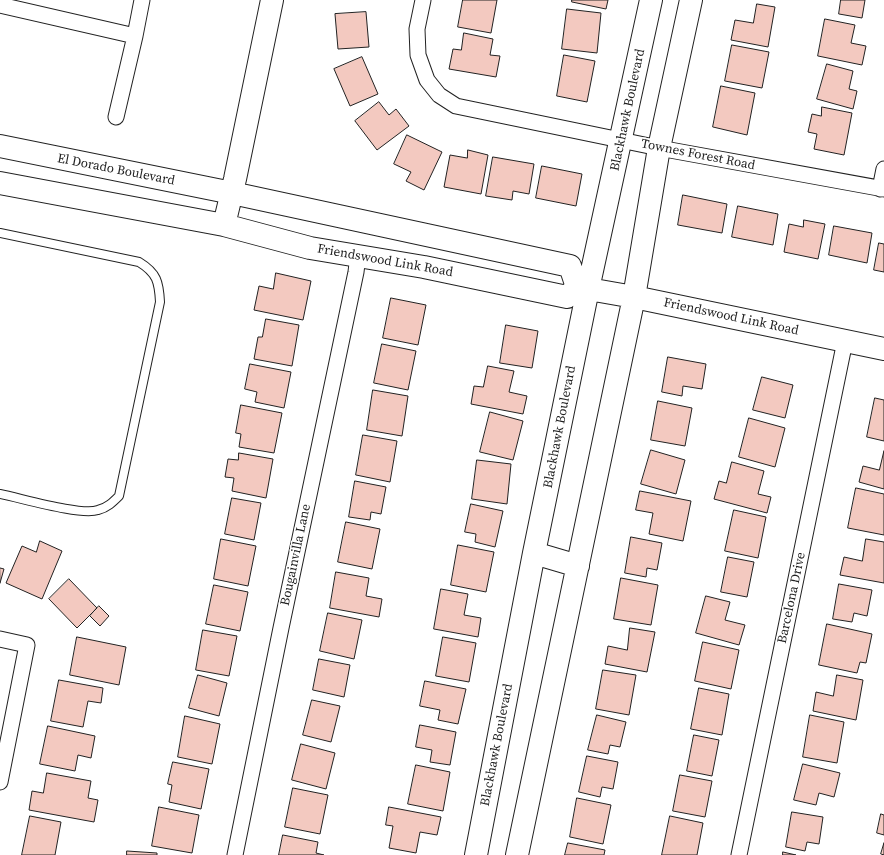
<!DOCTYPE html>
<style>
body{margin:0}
canvas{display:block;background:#fff}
</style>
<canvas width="884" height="855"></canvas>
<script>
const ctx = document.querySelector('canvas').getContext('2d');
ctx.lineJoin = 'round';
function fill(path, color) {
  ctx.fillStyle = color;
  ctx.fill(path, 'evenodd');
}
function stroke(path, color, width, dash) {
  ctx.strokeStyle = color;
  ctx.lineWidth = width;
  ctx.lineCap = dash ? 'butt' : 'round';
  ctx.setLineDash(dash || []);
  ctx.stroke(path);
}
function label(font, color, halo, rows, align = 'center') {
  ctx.font = font + ' "Source Serif 4",serif';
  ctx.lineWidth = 3;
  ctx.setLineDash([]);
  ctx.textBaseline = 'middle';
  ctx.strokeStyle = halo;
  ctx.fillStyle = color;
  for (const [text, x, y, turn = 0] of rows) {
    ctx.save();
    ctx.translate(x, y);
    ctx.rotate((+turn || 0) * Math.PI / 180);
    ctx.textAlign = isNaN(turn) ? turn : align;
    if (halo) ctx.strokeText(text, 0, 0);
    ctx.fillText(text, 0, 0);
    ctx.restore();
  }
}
const building = new Path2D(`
 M463,0H497L491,33L458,27Z
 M572,0H608L606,9L572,2Z
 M841,0H865L862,18L839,14Z
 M757,4L775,7L768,47L731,40L735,20L753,23Z
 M567,9L601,13L597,53L562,49Z
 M366,12L369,47L338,49L335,14Z
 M825,19L855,25L851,43L866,46L862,65L818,56Z
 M464,33L493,39L490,55L500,56L496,77L449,69L453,49L461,50Z
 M732,45L769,52L762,88L725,81Z
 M564,55L595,61L587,102L557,96Z
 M362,57L378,94L350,106L334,69Z
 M827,64L853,71L849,89L857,91L853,109L817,99Z
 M721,86L755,93L747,135L713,127Z
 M379,102L389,115L396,109L409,126L377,150L355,121Z
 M822,107L852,113L844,155L814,149L817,134L808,132L812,114L821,116Z
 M407,135L442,152L424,190L406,181L411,172L394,164Z
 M468,150L488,155L481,194L444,187L450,155L467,158Z
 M493,157L534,164L529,194L513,191L512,200L486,196Z
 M542,166L582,174L576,206L536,198Z
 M683,195L727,204L722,233L678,225Z
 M738,206L778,214L773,245L732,237Z
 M804,220L825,224L818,259L784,252L789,224L803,227Z
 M834,226L872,233L867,263L829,255Z
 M879,243L884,244V272L874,270Z
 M276,273L311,281L303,320L254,310L259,286L273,289Z
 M391,298L426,305L418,345L383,338Z
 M266,319L299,325L292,366L254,359L258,337H262Z
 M506,325L538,331L532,368L500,363Z
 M382,344L416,351L408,390L374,383Z
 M668,357L706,364L702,389L683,386L682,396L662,392Z
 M250,364L291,372L284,408L255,402L257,392L245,389Z
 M488,366L514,371L509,392L527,396L523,414L471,404L474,386L483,387Z
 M762,377L793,385L785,418L753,410Z
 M373,390L408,396L402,436L367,430Z
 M875,398L884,400V441L867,437Z
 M658,401L692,408L685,446L651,440Z
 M241,405L282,413L274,453L239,447L241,434L236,433Z
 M490,412L523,421L513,460L480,452Z
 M749,418L785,428L775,467L739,457Z
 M363,435L397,441L390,482L356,475Z
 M651,450L685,460L676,494L641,484Z
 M884,451V489L859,482L863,466L879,470Z
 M239,453L273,459L266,498L232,491L234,478L225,477L228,459L238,460Z
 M477,460L511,464L507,504L472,499Z
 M732,462L764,471L758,494L771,497L767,513L714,499L719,481L726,483Z
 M355,481L386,487L381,514L371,512L370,520L349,517Z
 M856,488L884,494V535L848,528Z
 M640,491L691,501L683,541L649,534L653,513L636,510Z
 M232,498L261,503L254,540L225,534Z
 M471,504L503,511L495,547L475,542L476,534L465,532Z
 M734,510L766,517L758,558L725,551Z
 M346,522L380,529L372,569L338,562Z
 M631,537L662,543L657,570L647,568L646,577L625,573Z
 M221,539L256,546L248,586L214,579Z
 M866,539L884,542V583L840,575L844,557L862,561Z
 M40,541L62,551L42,599L6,583L22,546L36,552Z
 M458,545L494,552L486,592L451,585Z
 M728,557L754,562L747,597L721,592Z
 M0,568L4,569L0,583Z
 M336,572L369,578L366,596L382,599L379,617L330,608Z
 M621,578L658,585L651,625L614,619Z
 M69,579L97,608L77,628L49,599Z
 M839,584L872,590L867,616L854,613L852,622L833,619Z
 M214,585L248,592L240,631L206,624Z
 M441,589L468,594L464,615L481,618L478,637L434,629Z
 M706,596L730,602L725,620L745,625L739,645L696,633Z
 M99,606L109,616L100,626L90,616Z
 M328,613L362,620L354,659L320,651Z
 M827,624L872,634L866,663L860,662L857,673L819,665Z
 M630,628L655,632L647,672L605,664L608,646L627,650Z
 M203,630L237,636L229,676L196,670Z
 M77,637L126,647L119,685L70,675Z
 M443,637L476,643L469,682L436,676Z
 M703,642L739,650L731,689L695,681Z
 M319,659L350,665L344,697L313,690Z
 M603,670L636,675L629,715L596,709Z
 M198,675L227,683L219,716L189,708Z
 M837,675L863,680L856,720L813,711L816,692L833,696Z
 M59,680L103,688L101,703L88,701L83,727L51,721Z
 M425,681L466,689L458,724L438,720L440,710L420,706Z
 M699,688L729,694L722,735L691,729Z
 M312,700L340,706L331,742L303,735Z
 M597,715L626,722L620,747L610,745L608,754L588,750Z
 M810,715L844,722L837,763L803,757Z
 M185,716L220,724L212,764L178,757Z
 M420,725L456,732L450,765L430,762L432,750L416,747Z
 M48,726L95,736L91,758L78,755L75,771L40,764Z
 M694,735L719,740L712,776L687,771Z
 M301,744L335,753L326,789L292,780Z
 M587,756L618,762L613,789L602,787L600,797L579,792Z
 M173,762L209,769L201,809L169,802L172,785L168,784Z
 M803,764L840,773L834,797L819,793L816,805L794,800Z
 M416,765L450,772L443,811L408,804Z
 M47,773L91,781L88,798L98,800L94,822L29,810L32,791L43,793Z
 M680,775L712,781L705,817L673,811Z
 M293,788L328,795L320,834L285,827Z
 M577,798L611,805L603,844L570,837Z
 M159,807L199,815L192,853L152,846Z
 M389,807L441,817L437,835L420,832L416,853L389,848L393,826L386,825Z
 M792,812L823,817L819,844L807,842L805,851L786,847Z
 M881,814L884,815V835L877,833Z
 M30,816L61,822L55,855H22Z
 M670,816L703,823L697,855H662Z
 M283,835L318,842L316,853L324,855H279Z
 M568,843L605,850L604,855H565Z
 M884,843V855L881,854Z
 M127,851L157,853V855H127Z
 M783,852L796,855H783Z`);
fill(building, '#f3c9c0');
stroke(building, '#222', 1);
const lane = new Path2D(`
 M0,233L139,262C157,273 159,282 160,302L119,496C113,502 107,508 98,510C81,516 21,498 0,494`);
const street = new Path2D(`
 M423,0L417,29L418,55L427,80L439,95L456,106L659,148L884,189
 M0,5L135,36L116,117
 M135,36L142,0
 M880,189L884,169
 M0,639L27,645L0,782
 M235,855L281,628L356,272L358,255
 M739,855L845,341`);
const secondary = new Path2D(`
 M0,146L232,193L570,266L577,287L634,297L884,349
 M0,183L224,225L310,248L424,267L567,297L577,287L588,289
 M224,225L235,179L272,0
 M534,553L578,566
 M476,855L534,553L588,289L651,0
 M517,855L634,297L659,148L691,0`);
stroke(lane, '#222', 10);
stroke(street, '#222', 17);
stroke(secondary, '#222', 24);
stroke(lane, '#fff', 8);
stroke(street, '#fff', 15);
stroke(secondary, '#fff', 22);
label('13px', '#222', '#fff', [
 ["Blackhawk Boulevard",628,110,-78],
 ["Townes Forest Road",698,155,11],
 ["El Dorado Boulevard",116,170,11],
 ["Friendswood Link Road",385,261,10],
 ["Friendswood Link Road",731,317,12],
 ["Blackhawk Boulevard",560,427,-79],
 ["Bougainvilla Lane",296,555,-78],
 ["Barcelona Drive",792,598,-78],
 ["Blackhawk Boulevard",497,745,-79]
]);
</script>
